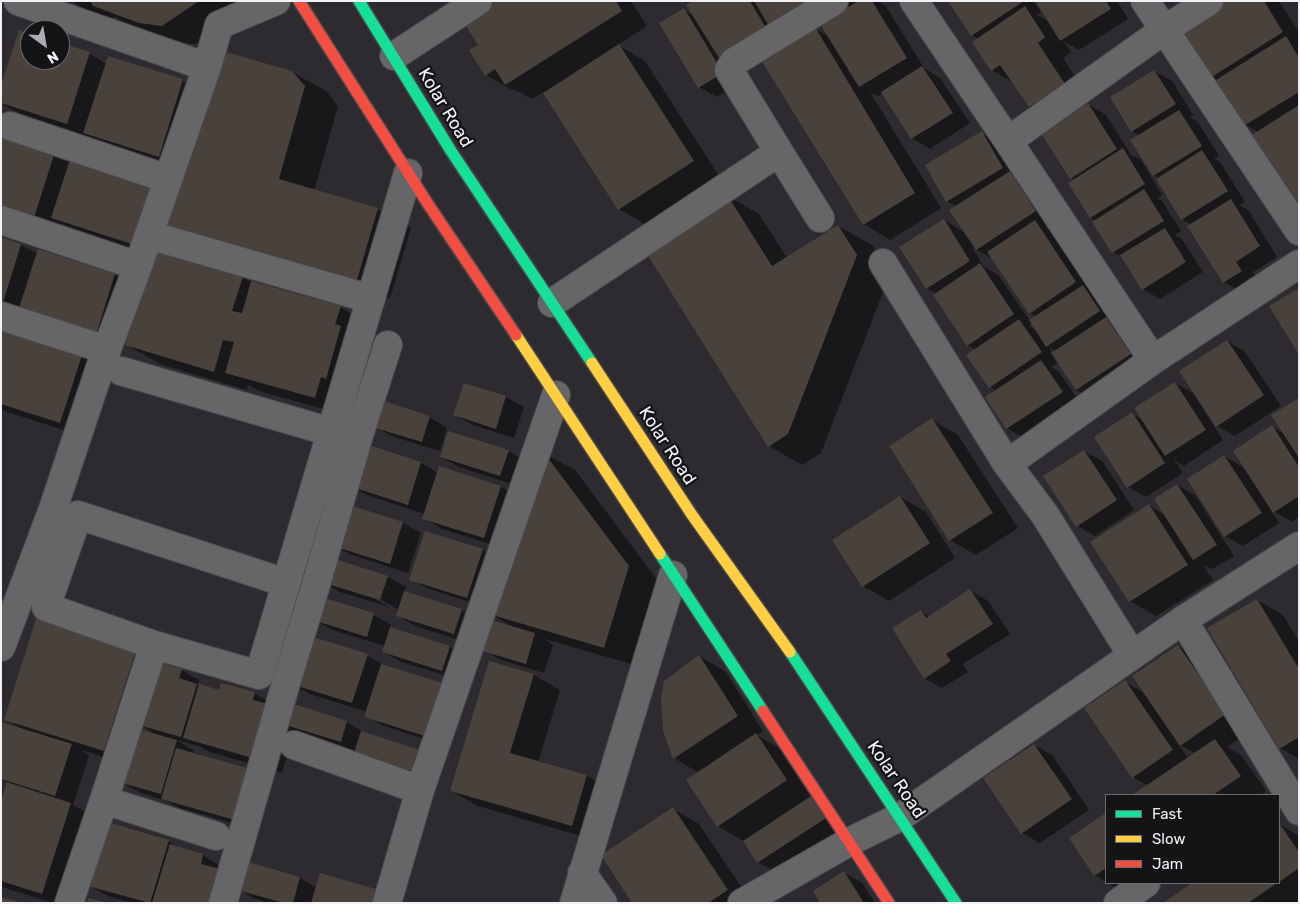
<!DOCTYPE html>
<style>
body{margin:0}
#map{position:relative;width:1300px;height:904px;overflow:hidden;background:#2d2b30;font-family:Rubik,sans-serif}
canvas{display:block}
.frame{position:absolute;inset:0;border:2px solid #f2f1f6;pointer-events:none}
.legend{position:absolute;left:1105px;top:794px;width:175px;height:90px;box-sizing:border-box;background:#141316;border:1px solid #6d6c70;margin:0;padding:6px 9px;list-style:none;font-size:15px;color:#f2f1f6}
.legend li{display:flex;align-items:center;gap:10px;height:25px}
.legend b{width:25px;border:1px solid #6d6c70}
.north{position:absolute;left:20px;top:20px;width:50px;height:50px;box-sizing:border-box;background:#141316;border:1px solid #6d6c70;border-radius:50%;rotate:148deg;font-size:14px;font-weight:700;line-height:20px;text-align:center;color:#f2f1f6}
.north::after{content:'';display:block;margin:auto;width:18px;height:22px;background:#adacb1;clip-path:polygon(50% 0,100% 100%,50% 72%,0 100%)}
</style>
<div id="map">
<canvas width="1300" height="904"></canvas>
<div class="frame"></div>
<ul class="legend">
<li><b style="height:6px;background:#16e098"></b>Fast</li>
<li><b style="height:6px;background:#ffcf43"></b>Slow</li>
<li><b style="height:6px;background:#f24e42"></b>Jam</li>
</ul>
<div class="north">N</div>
</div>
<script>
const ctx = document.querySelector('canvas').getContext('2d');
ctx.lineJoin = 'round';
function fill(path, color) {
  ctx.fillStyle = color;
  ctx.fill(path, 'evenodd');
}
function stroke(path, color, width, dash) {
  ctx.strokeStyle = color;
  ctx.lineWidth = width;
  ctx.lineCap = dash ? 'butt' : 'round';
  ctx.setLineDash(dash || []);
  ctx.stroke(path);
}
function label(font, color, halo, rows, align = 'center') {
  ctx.font = font + ' Rubik,sans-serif';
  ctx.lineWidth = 4.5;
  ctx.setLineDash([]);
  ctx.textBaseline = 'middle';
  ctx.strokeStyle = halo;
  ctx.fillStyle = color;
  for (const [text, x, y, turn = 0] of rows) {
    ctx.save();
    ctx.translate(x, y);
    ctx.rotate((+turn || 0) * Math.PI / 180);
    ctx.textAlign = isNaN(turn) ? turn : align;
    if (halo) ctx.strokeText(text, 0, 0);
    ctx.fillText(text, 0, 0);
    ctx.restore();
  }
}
fill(new Path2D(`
 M71,1H244L234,19L196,44L173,42L128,25L115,17L107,22Z
 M466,1H631L647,26L618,45L645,61L719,176L645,224L619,209L544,92L532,99L514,89L512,90L486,75L479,45Z
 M695,1H877L886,6L924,68L940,78L970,123L930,149L912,138L883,93L878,96L870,92L941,208L890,240L864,224L815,29L830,37L840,14L739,71L740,83L717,97L699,87L684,10L694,16Z
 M950,1H1033L1041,12L1037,15L1050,22L1041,1H1117L1128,19L1079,50L1063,41L1071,52L1063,58L1090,99L1056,122L1030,107L1014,83L992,70L978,39L972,35Z
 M1180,1H1279L1299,32V212L1259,132L1246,125L1219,82L1210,77L1199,13Z
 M30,35V60H60V44L89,53L106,64L108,57L183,81L207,95L292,72L326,91L338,106L314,191L378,209L411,228L390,298L202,244L169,225L160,252L243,278L251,282L340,307L374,326L368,343L374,346L360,397L354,395L348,416L259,391L248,385L247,390L160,364L127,345L154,256L79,233L63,224L59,235L1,217V129L110,147L93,138L23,116L1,103V90Z
 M1154,71L1172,81L1193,115L1189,117L1197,121L1219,156L1214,159L1220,162L1245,202L1239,205L1249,211L1277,257L1253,272L1259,282L1242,292L1224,282L1192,225L1182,219L1158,180L1159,179L1154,175L1140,136L1132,131L1111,98Z
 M1089,105L1106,115L1131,155L1141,160L1162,195L1157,198L1162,201L1181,231L1175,235L1182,239L1203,272L1160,299L1143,289L1124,258L1113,252L1096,220L1091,218L1070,183L1075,180L1071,178Z
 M982,133L1000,143L1053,222L1045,227L1053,232L1148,365L1094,400L1076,390L1059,362L1051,367L1059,372L1080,403L1025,439L1007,428L996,391L990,387L976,350L968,345L937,294L926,288L944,220L965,233L957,206L947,201ZM972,247L993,259L1030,313L1037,317L1030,321L998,275L984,267ZM1032,323L1037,331L1029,326ZM1048,346L1056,351L1053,354Z
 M726,195L759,214L787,258L838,226L872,245L890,274L821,453L802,465L769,446Z
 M1,239L21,245L38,254L39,251L115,275L141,290L121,352L45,329L1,311Z
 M4,325L109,365L86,437L7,412L1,409V331Z
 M1227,341L1245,352L1281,406L1235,436L1217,426Z
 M1175,383L1193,393L1223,440L1184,466L1173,459L1183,473L1146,497L1128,487L1132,414L1143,420Z
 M465,384L506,397L524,407L514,438L473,425L455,415Z
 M1299,399V517L1292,522L1270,509L1279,523L1243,546L1225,536L1224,456L1246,469L1272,427L1285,434Z
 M382,402L430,417L447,428L440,451L391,436L374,426Z
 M932,420L958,435L1018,528L976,555L950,540Z
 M508,451L526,461L518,486L459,467L441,457Z
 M1084,451L1102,461L1134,510L1095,536L1077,526Z
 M542,452L575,470L661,585L638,666L545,639L553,645L544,673L501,660L483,650L513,627L490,614Z
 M421,463L438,473L501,487L519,497L502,548L442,529L424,518L425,514L369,496L351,486Z
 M1177,485L1195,495L1234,556L1212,569L1203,565L1213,580L1156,616L1130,601L1092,542L1149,505L1165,515Z
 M900,497L926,512L955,558L889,601L863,586Z
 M344,505L403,523L421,533L408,573L349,554L332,544Z
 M483,550L500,560L485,607L429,589L411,579Z
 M330,559L388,577L406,587L404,592L461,610L479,621L472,644L415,626L398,616L399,610L375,596L374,598L389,607L340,592L323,582Z
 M970,590L988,601L1010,634L963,664L968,672L942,688L924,678L921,612L930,617Z
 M1257,600L1283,615L1299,642V759L1280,748Z
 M374,615L391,625L390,628L450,647L468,657L460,680L401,662L383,651L385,646L332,630L315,620Z
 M308,637L368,656L385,666L441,684L459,694L443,745L384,726L366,716L367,712L310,694L292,684Z
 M1178,646L1204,661L1252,730L1227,747L1241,755L1266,791L1261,795H1134L1148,786L1133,777L1125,682L1146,694ZM1178,744L1195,753L1188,758Z
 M136,648L162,664L181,670L199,680L197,685L220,691L254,693L280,708L289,704L347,722L365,733L434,782L373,762L356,751L301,733L295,730L282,773L210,752L199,746L176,740L194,751L193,754L256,830L180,808L165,800L141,793L123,783L129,765L81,750L89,756L73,805L97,819L70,903H53L5,888L1,886V790L5,792L8,783L1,779L22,729L5,719ZM142,726L155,734L141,731Z
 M699,656L725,671L763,731L757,735L782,750L843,828L776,872L758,862L744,841L717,826L699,773L674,758Z
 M490,663L534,675L560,690L538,762L587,776L613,791L598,841L478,806L451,791Z
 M1034,745L1052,755L1089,810L1040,843L1022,833Z
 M673,809L699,824L752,903H634Z
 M1106,814V882L1095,875L1070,839Z
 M1279,824L1299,836V901L1296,903H1165L1194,883H1279Z
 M168,841L184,850L203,855L220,866L232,903H132L108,896L90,886Z
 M245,862L300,878L317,888L386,893L402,903H268L256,899L238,889Z
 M844,873L862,883L875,903H821Z
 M1108,883H1132L1121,890Z`), '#0007');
fill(new Path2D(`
 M90,1H199L162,26L139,23L93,6Z
 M486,1H616L622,11L505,85L495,69L485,76L469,50L478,45L461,18Z
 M693,1H750L769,33L721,61L686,5Z
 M754,1H815L772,31Z
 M858,1H872L907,58L859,87L820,24Z
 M948,1H1024L971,36Z
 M1038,1H1106L1111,9L1060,41L1036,2Z
 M1215,1H1264L1283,32L1210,78L1177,25Z
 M1025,6L1045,37L1038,43L1065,84L1029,107L1000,65L991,71L972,42Z
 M684,8L723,73L698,88L659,23Z
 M815,27L915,193L863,225L761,60Z
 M19,30L30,34V60H60V43L90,52L67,124L1,103V85Z
 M1286,36L1299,58V92L1245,125L1216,80Z
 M619,44L694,161L618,210L543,93Z
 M219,50L292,71L305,86L279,179L378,208L357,280L167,225Z
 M108,56L183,79L159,157L83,133Z
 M922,66L953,113L911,139L881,92Z
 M1154,70L1176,104L1131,132L1110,97Z
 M1088,103L1117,149L1070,179L1041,133Z
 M1299,105V214L1250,136Z
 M1179,110L1202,146L1153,176L1130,140Z
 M1,128L57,145L33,221L1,211Z
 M982,131L1003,168L946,202L925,165Z
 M1123,148L1145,184L1090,218L1068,183Z
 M1202,150L1228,191L1181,220L1156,179Z
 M72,153L153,179L132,244L51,218Z
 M1010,171L1036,211L976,250L949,210Z
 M1144,189L1164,221L1112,253L1092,222Z
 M726,193L772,266L838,225L857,255L788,434L768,447L642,246Z
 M1231,199L1260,246L1236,262L1242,271L1223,283L1187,226Z
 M944,219L970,261L926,289L899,247Z
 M1035,220L1076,282L1029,314L987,252Z
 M1165,228L1186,262L1142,290L1120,255Z
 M1,237L21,244L2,306H1Z
 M38,249L115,274L95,338L17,314Z
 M155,249L243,276L232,311L242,313L251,281L341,306L335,324L341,326L326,379L321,377L315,398L225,373L234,342L223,340L214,372L125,345Z
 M980,263L1014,314L967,346L933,295Z
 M1083,285L1100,311L1046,347L1029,320Z
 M1299,288V355L1269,306Z
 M1106,317L1131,354L1076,390L1051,353Z
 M1019,319L1042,352L989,388L966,355Z
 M1,329L84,349L60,423L1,404Z
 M1227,340L1264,395L1216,427L1179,371Z
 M1041,360L1063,392L1006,429L985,397Z
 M1175,382L1206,430L1165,456L1134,408Z
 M464,383L506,396L496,429L453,415Z
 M1299,398V458L1271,415Z
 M381,400L430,416L422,442L372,427Z
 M1132,412L1165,463L1127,488L1094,437Z
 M932,418L993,513L949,541L889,446Z
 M1272,425L1299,467V496L1273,513L1233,451Z
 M448,431L509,450L500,476L440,457Z
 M363,443L421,462L408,505L349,486Z
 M542,450L629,566L604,648L489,614Z
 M1084,450L1117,500L1076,527L1043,476Z
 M1224,455L1262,513L1224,537L1187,479Z
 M439,466L501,486L484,538L422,519Z
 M1177,484L1217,545L1193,560L1154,499Z
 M900,496L930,543L862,587L832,540Z
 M343,503L403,522L390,564L330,545Z
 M1149,504L1188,565L1129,602L1090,542Z
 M425,531L483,549L467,598L409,580Z
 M329,557L388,576L380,600L321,582Z
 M970,589L993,624L946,654L951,661L924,679L892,628L921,610L926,618Z
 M404,591L462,609L454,634L396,616Z
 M321,597L374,613L367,637L313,620Z
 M1257,599L1299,669V737L1279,749L1207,628Z
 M37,616L137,647L104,751L4,720Z
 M491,620L535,633L526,664L482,651Z
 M390,627L450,646L442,671L382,652Z
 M307,635L368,654L352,703L291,684Z
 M1178,645L1226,714L1180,746L1132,676Z
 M699,655L738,716L673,759L663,731L661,698L664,681Z
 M153,661L182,669L179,678L197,684L181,737L135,724Z
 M489,661L534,674L510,753L587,775L572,826L450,791Z
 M381,664L442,683L425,736L364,717Z
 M1125,680L1173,750L1132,778L1084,708Z
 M221,683L255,692L253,700L272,705L256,759L183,738L199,684L219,690Z
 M288,702L347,721L341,742L282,724Z
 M1,722L72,744L55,796L1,779Z
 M138,729L177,740L161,794L122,783Z
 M361,731L423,751L416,772L354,753Z
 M756,733L787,780L717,827L686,780Z
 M1215,739L1241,776L1213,795H1132Z
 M1034,744L1072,799L1021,834L983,778Z
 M176,748L254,770L238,821L161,799Z
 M7,782L71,803L42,894L1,881V799Z
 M811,796L826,818L757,863L743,841Z
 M673,807L728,890L708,903H632L601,855Z
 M1106,813V868L1094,876L1069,838Z
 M107,822L169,840L150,903L88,886Z
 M1279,823L1299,852V868L1279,882Z
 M170,844L203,854L201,864L220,869L210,903H152Z
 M245,861L300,877L293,903H284L237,890Z
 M844,871L864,903H820L813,891Z
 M320,873L386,892L383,903H311Z
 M1192,883H1277L1248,903H1163Z
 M1,897L18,902L17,903H1Z
 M88,898L104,902V903H87Z`), '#49423c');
const street = new Path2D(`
 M18,1L207,67
 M914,1L1008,141L1153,360
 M1145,1L1299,231
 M394,56L478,1
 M10,126L168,179
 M1008,141L1164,30L1209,1
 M779,152L820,218
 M1,220L138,266
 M149,235L371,299
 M883,263L1007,464L1045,515L1132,655
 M552,303L779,152L729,70L734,62L834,1
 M1,316L107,350
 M121,371L331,432
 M1007,464L1153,360L1299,264
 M286,583L78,515L46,607L154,645L259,675L408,173
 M1183,620L1299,811
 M1,647L53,509L101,365L138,266L207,67L219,25L276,1
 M294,745L420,790
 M104,800L216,836
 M582,873L603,903
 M69,903L104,800L154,645
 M223,903L286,683L315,588L359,435L388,345
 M387,903L420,790L556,395
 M574,903L673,575
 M742,903L849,842L900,817L1183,620L1299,546
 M1118,903L1146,883`);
const fast = new Path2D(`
 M359,1L451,151L592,363
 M660,554L763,711
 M790,652L956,903`);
const slow = new Path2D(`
 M516,335L660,554
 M592,363L692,515L790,652`);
const jam = new Path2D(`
 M299,1L428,204L516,335
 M763,711L889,903`);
stroke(street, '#4a484c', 30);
stroke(fast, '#4a484c', 14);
stroke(slow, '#4a484c', 14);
stroke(jam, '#4a484c', 14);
stroke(street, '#666568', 28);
stroke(fast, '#16e098', 11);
stroke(slow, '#ffcf43', 11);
stroke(jam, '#f24e42', 11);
label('18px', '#f2f1f6', '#141316', [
 ["Kolar Road",445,108,59],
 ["Kolar Road",667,446,57],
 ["Kolar Road",896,780,56]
]);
</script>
